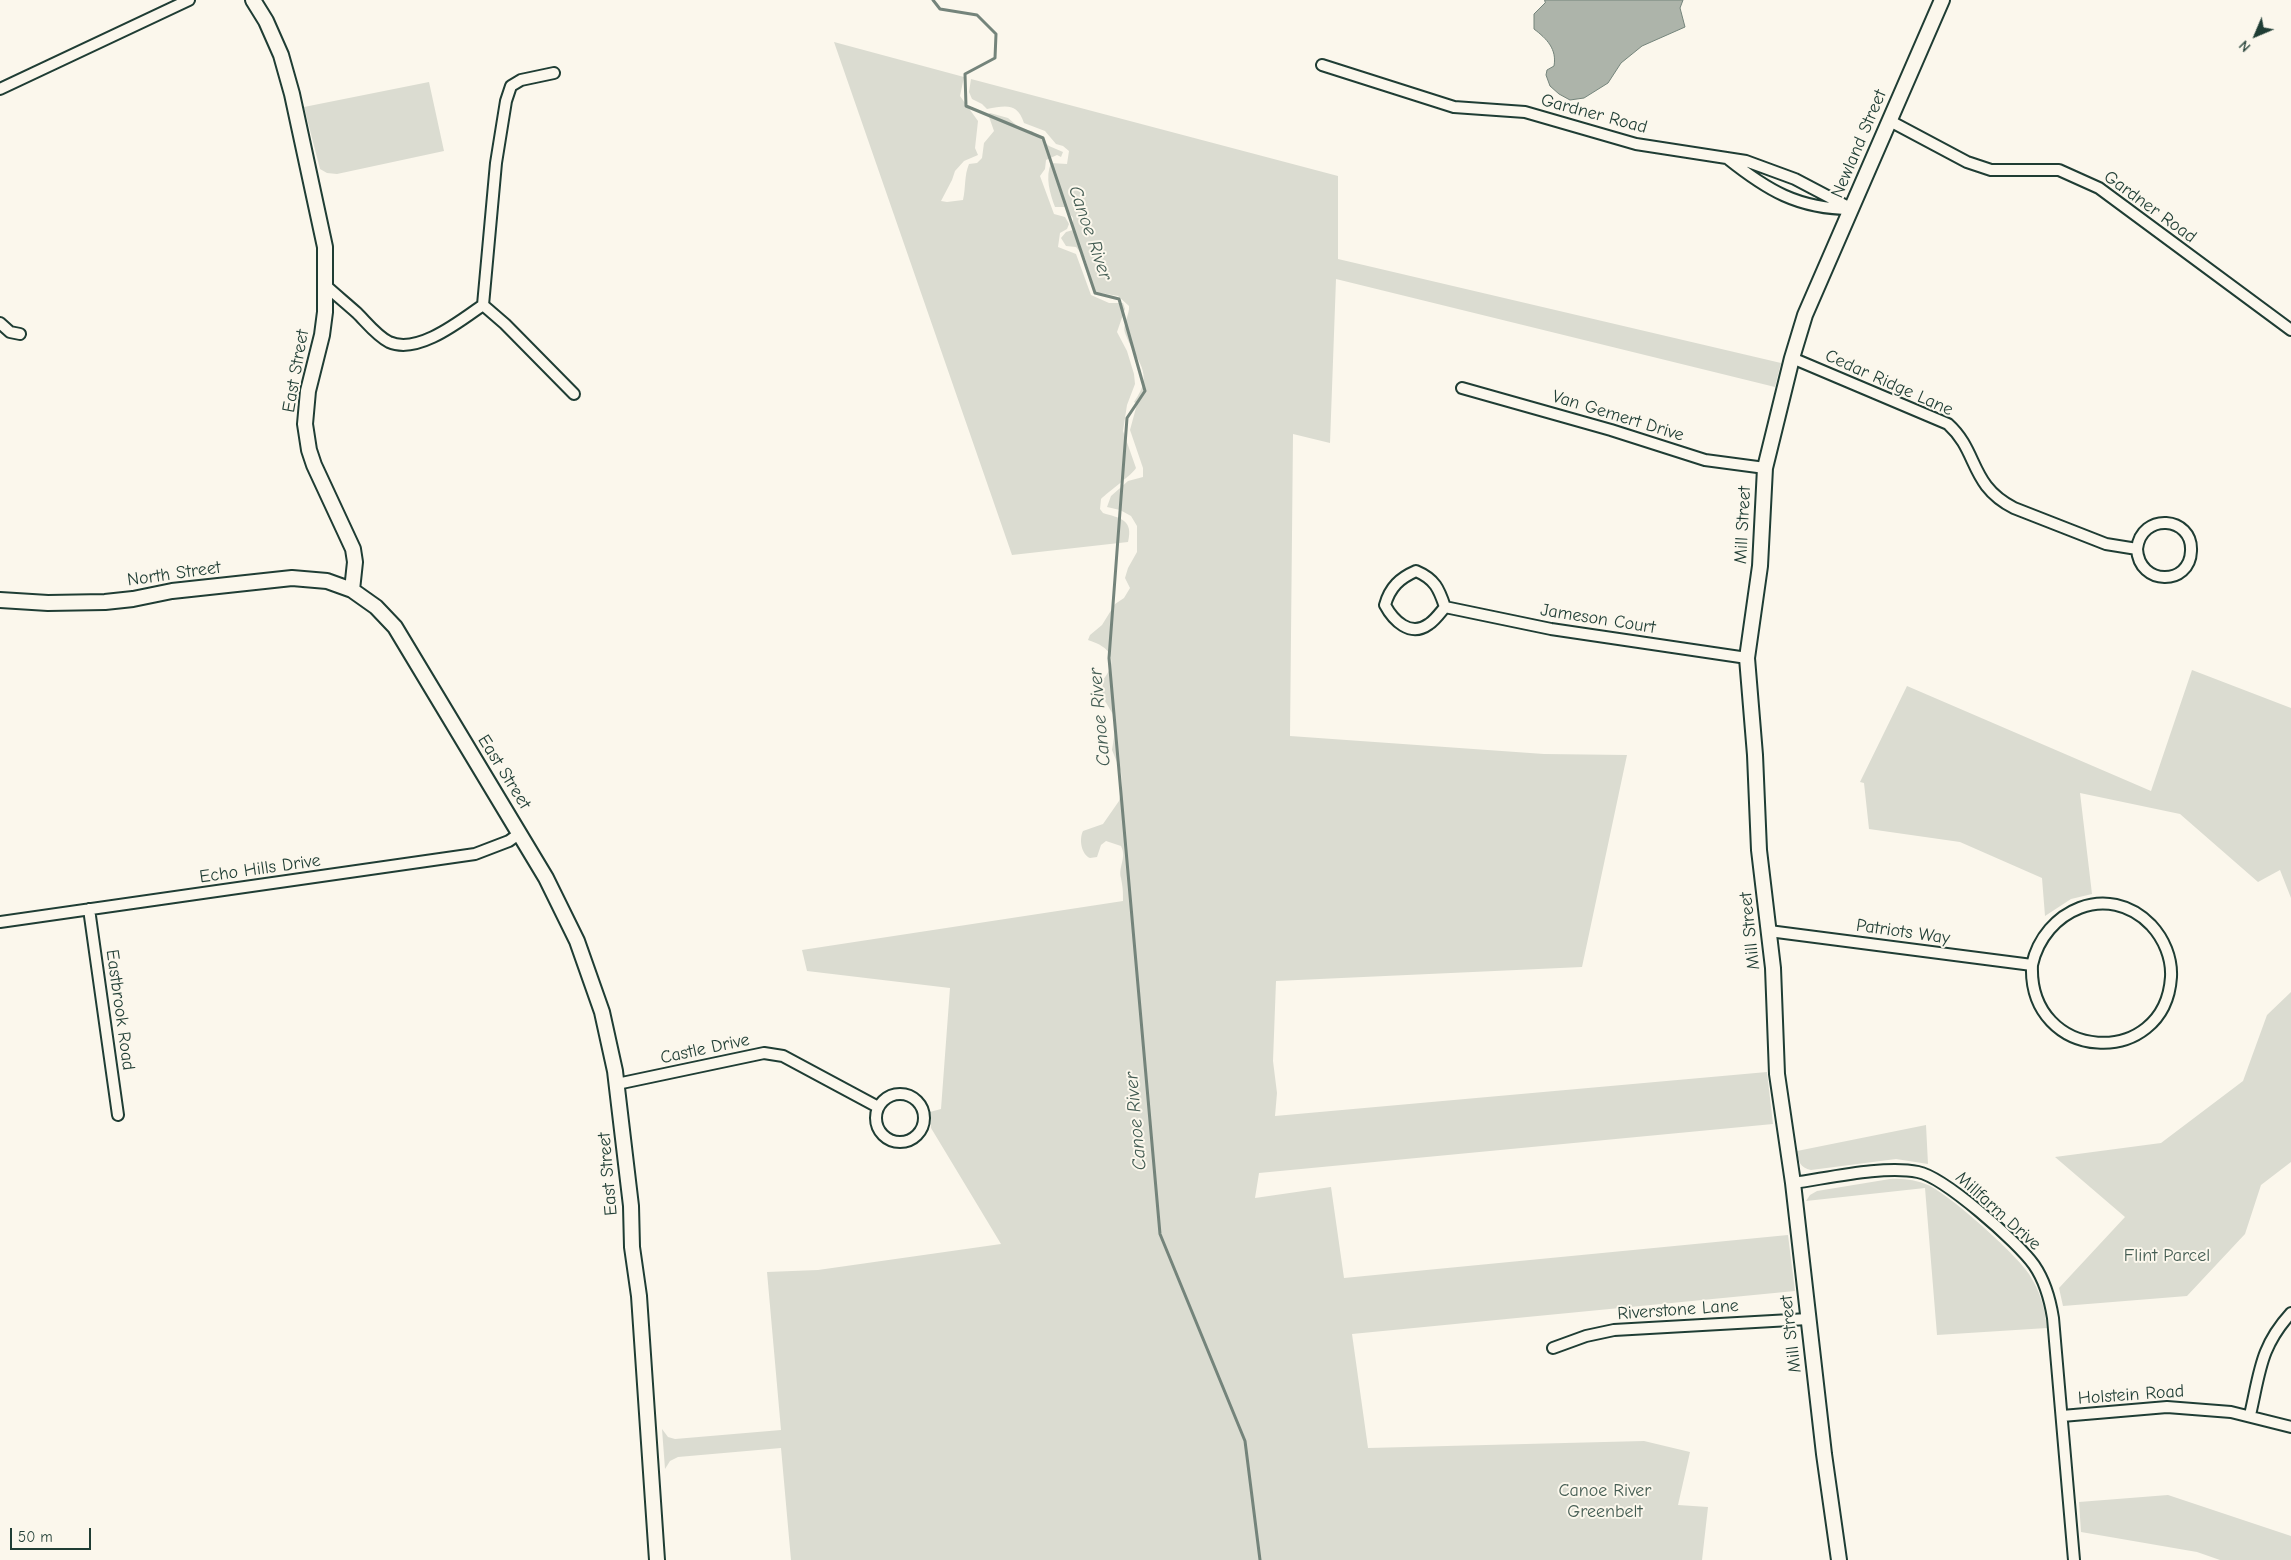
<!DOCTYPE html>
<style>
body{margin:0}
#map{position:relative;width:2291px;height:1560px;overflow:hidden;background:#fbf7ec;font-family:"Comic Neue",sans-serif}
canvas{display:block}
.north{position:absolute;left:2231px;top:10px;width:50px;height:50px;-webkit-text-stroke:4px #fbf7ec;paint-order:stroke;rotate:225deg;font-size:14px;font-weight:700;line-height:20px;text-align:center;color:#1f3d34}
.north::after{content:'';display:block;margin:auto;width:18px;height:22px;background:#1f3d34;clip-path:polygon(50% 0,100% 100%,50% 72%,0 100%)}
.scale{position:absolute;left:10px;top:1528px;width:81px;height:22px;box-sizing:border-box;border:2px solid #1f3d34;border-top:0;padding-left:6px;font-size:15px;line-height:18px;white-space:nowrap;color:#1f3d34;-webkit-text-stroke:4px #fbf7ec;paint-order:stroke}
</style>
<div id="map">
<canvas width="2291" height="1560"></canvas>
<div class="north">N</div>
<div class="scale">50 m</div>
</div>
<script>
const ctx = document.querySelector('canvas').getContext('2d');
ctx.lineJoin = 'round';
function fill(path, color) {
  ctx.fillStyle = color;
  ctx.fill(path, 'evenodd');
}
function stroke(path, color, width, dash) {
  ctx.strokeStyle = color;
  ctx.lineWidth = width;
  ctx.lineCap = dash ? 'butt' : 'round';
  ctx.setLineDash(dash || []);
  ctx.stroke(path);
}
function label(font, color, halo, rows, align = 'center') {
  ctx.font = font + ' "Comic Neue",sans-serif';
  ctx.lineWidth = 4;
  ctx.setLineDash([]);
  ctx.textBaseline = 'middle';
  ctx.strokeStyle = halo;
  ctx.fillStyle = color;
  for (const [text, x, y, turn = 0] of rows) {
    ctx.save();
    ctx.translate(x, y);
    ctx.rotate((+turn || 0) * Math.PI / 180);
    ctx.textAlign = isNaN(turn) ? turn : align;
    if (halo) ctx.strokeText(text, 0, 0);
    ctx.fillText(text, 0, 0);
    ctx.restore();
  }
}
fill(new Path2D(`
 M834,42L964,77L960,96L978,121L975,148L978,155L964,161L955,171L952,180L941,201L947,202L963,200C966,187 964,176 969,164L977,163L982,158L984,143L994,131L988,114L990,113L1008,118L1022,130L1032,131L1049,146L1063,152L1061,157L1057,155L1046,160L1045,169L1040,176L1054,214L1065,217L1069,224L1067,229L1060,233L1058,247L1076,254L1091,295L1109,303H1123L1125,309L1117,332L1127,351L1134,374L1135,384L1127,405L1123,431L1136,468C1133,474 1108,492 1101,499L1100,509L1103,513C1119,518 1134,519 1128,542L1012,555Z
 M971,79L1338,176V259L1781,363L1775,387L1336,279L1330,443L1293,434L1290,736L1544,754L1627,755L1582,967L1276,981L1273,1061L1277,1093L1275,1116L1767,1072L1773,1124L1259,1173L1255,1198L1331,1187L1344,1278L1788,1235L1795,1291L1352,1334L1368,1448L1644,1441L1690,1452L1678,1505L1708,1507L1702,1560H791L781,1448L678,1457L670,1461L665,1469L662,1429L668,1437L675,1439L781,1430L767,1272L818,1270L1001,1244L931,1128L930,1112L941,1109L950,988L807,971L802,950L1123,901C1123,890 1123,889 1121,878C1118,867 1127,858 1121,846L1106,841L1101,845L1097,857L1090,858C1081,854 1079,839 1083,831L1103,824L1119,801L1122,786L1121,772L1112,750L1115,731L1114,716L1102,696L1103,680C1119,660 1111,647 1088,640L1090,635L1102,625L1115,604L1124,598L1130,588L1125,578L1128,568L1137,552V526L1131,516L1120,510L1107,507L1111,496L1128,481L1143,477V468L1130,430L1137,404L1134,402C1156,372 1135,361 1125,333C1122,325 1130,314 1129,306L1118,296L1095,292L1085,258L1076,247L1066,246L1061,238L1066,232L1073,230V218L1065,207H1055C1050,194 1045,177 1051,163L1067,164L1069,151L1063,146L1056,144L1045,131L1024,123C1017,102 1005,106 987,109L982,104L972,99L969,92Z
 M429,82L444,151L337,174L327,173L320,169L304,107Z
 M2192,670L2291,708V898L2280,870L2258,882L2180,814L2080,793L2092,894L2071,899L2045,916L2042,878L1960,842L1869,829L1864,783L1860,782L1907,686L2151,791Z
 M2291,992V1162L2261,1185L2245,1234L2187,1296L2063,1306L2059,1288L2125,1217L2055,1157L2161,1143L2243,1081L2267,1015Z
 M1926,1125L1928,1164L1896,1159L1811,1170C1800,1168 1798,1161 1797,1151Z
 M1890,1179C1903,1178 1916,1180 1928,1185C1950,1195 2016,1254 2029,1274C2040,1291 2045,1308 2047,1328L1937,1335L1925,1188L1806,1201L1810,1195L1817,1191Z
 M2168,1495L2291,1536V1560H2220L2197,1552L2081,1532L2079,1502Z`), '#dbdcd1');
const water = new Path2D(`
 M1545,0H1683L1680,8L1685,27L1642,46L1621,63L1608,83L1584,98L1570,100L1559,94L1550,86L1546,75L1547,70L1554,66C1557,49 1547,39 1534,29V14L1545,3Z`);
fill(water, '#adb4aa');
stroke(water, '#74847b', 1);
stroke(new Path2D(`
 M933,0L940,9L977,15L996,34L995,58L965,74L966,106L1043,138L1095,293L1119,299L1145,391L1127,418L1109,658L1160,1234L1245,1441L1260,1560`), '#74847b', 3);
const street = new Path2D(`
 M1322,65L1454,107L1525,112L1636,144L1746,161L1795,179L1852,209
 M554,73L521,80L511,86L506,101L496,163L483,305L505,324L574,394
 M0,89L189,0
 M1890,121L1967,162L1991,170H2059L2099,188L2291,330
 M1727,158C1767,190 1798,209 1851,209
 M325,285C336,295 347,304 357,313C367,323 377,336 389,342C418,355 460,321 483,305
 M0,323L10,332L20,334
 M1792,358L1948,424C1979,452 1969,485 2014,508L2106,544L2137,549C2139,586 2190,586 2191,551C2193,516 2141,512 2137,549
 M1462,388L1611,430L1705,460L1765,468
 M1445,607C1439,589 1435,579 1416,571C1400,578 1390,587 1385,605C1393,620 1410,638 1429,624C1435,620 1440,613 1445,607L1551,629L1747,658
 M89,909L118,1115
 M0,922L475,854L509,841L520,833
 M1769,931L2032,965C2028,1063 2165,1070 2171,977C2172,958 2164,939 2151,925C2108,881 2044,910 2032,965
 M617,1084L764,1053L783,1056L878,1107
 M876 1118a24 24 0 1 1 48 0a24 24 0 1 1-48 0Z
 M1793,1183C1829,1178 1884,1165 1918,1172C1944,1177 2018,1242 2034,1265C2045,1281 2050,1299 2053,1318L2074,1560
 M1553,1348L1586,1336L1614,1330L1808,1319
 M2250,1415C2260,1372 2260,1347 2291,1313
 M2062,1416L2167,1407L2231,1412L2291,1427`);
const secondary = new Path2D(`
 M253,0L266,21L281,55L292,94L325,247V312L322,335L308,391L305,424L309,450L314,465L353,549L355,562L352,590L376,607L395,627L546,878L577,941L602,1012L615,1071L631,1206L632,1247L639,1296L657,1560
 M0,600L48,603L105,602L133,599L172,591L292,578L327,581L352,590
 M1839,1560L1824,1454L1793,1183L1777,1074L1773,968L1759,850L1755,755L1747,658L1760,566L1765,468L1792,358L1805,315L1942,0`);
stroke(street, '#1f3d34', 14);
stroke(secondary, '#1f3d34', 18);
stroke(street, '#fbf7ec', 10);
stroke(secondary, '#fbf7ec', 14);
label('18px', '#1f3d34', '#fbf7ec', [
 ["Gardner Road",1594,114,15],
 ["Newland Street",1859,144,-67],
 ["Gardner Road",2150,207,36],
 ["East Street",296,371,-80],
 ["Cedar Ridge Lane",1889,383,24],
 ["Van Gemert Drive",1618,416,17],
 ["Mill Street",1743,525,-87],
 ["North Street",174,574,-8],
 ["Jameson Court",1598,619,9],
 ["East Street",504,772,58],
 ["Echo Hills Drive",260,869,-8],
 ["Mill Street",1750,931,-96],
 ["Patriots Way",1903,932,8],
 ["Eastbrook Road",120,1010,82],
 ["Castle Drive",705,1049,-12],
 ["East Street",608,1174,-95],
 ["Millfarm Drive",1998,1211,42],
 ["Riverstone Lane",1678,1310,-4],
 ["Mill Street",1791,1334,-97],
 ["Holstein Road",2131,1395,-4]
]);
label('18px', '#455d53', '#fbf7ec', [
 ["Flint Parcel",2167,1256],
 ["Canoe River",1605,1491],
 ["Greenbelt",1605,1512]
]);
label('italic 19px', '#425b52', '#fbf7ec', [
 ["Canoe River",1090,233,71],
 ["Canoe River",1100,717,-95],
 ["Canoe River",1136,1121,-95]
]);
</script>
